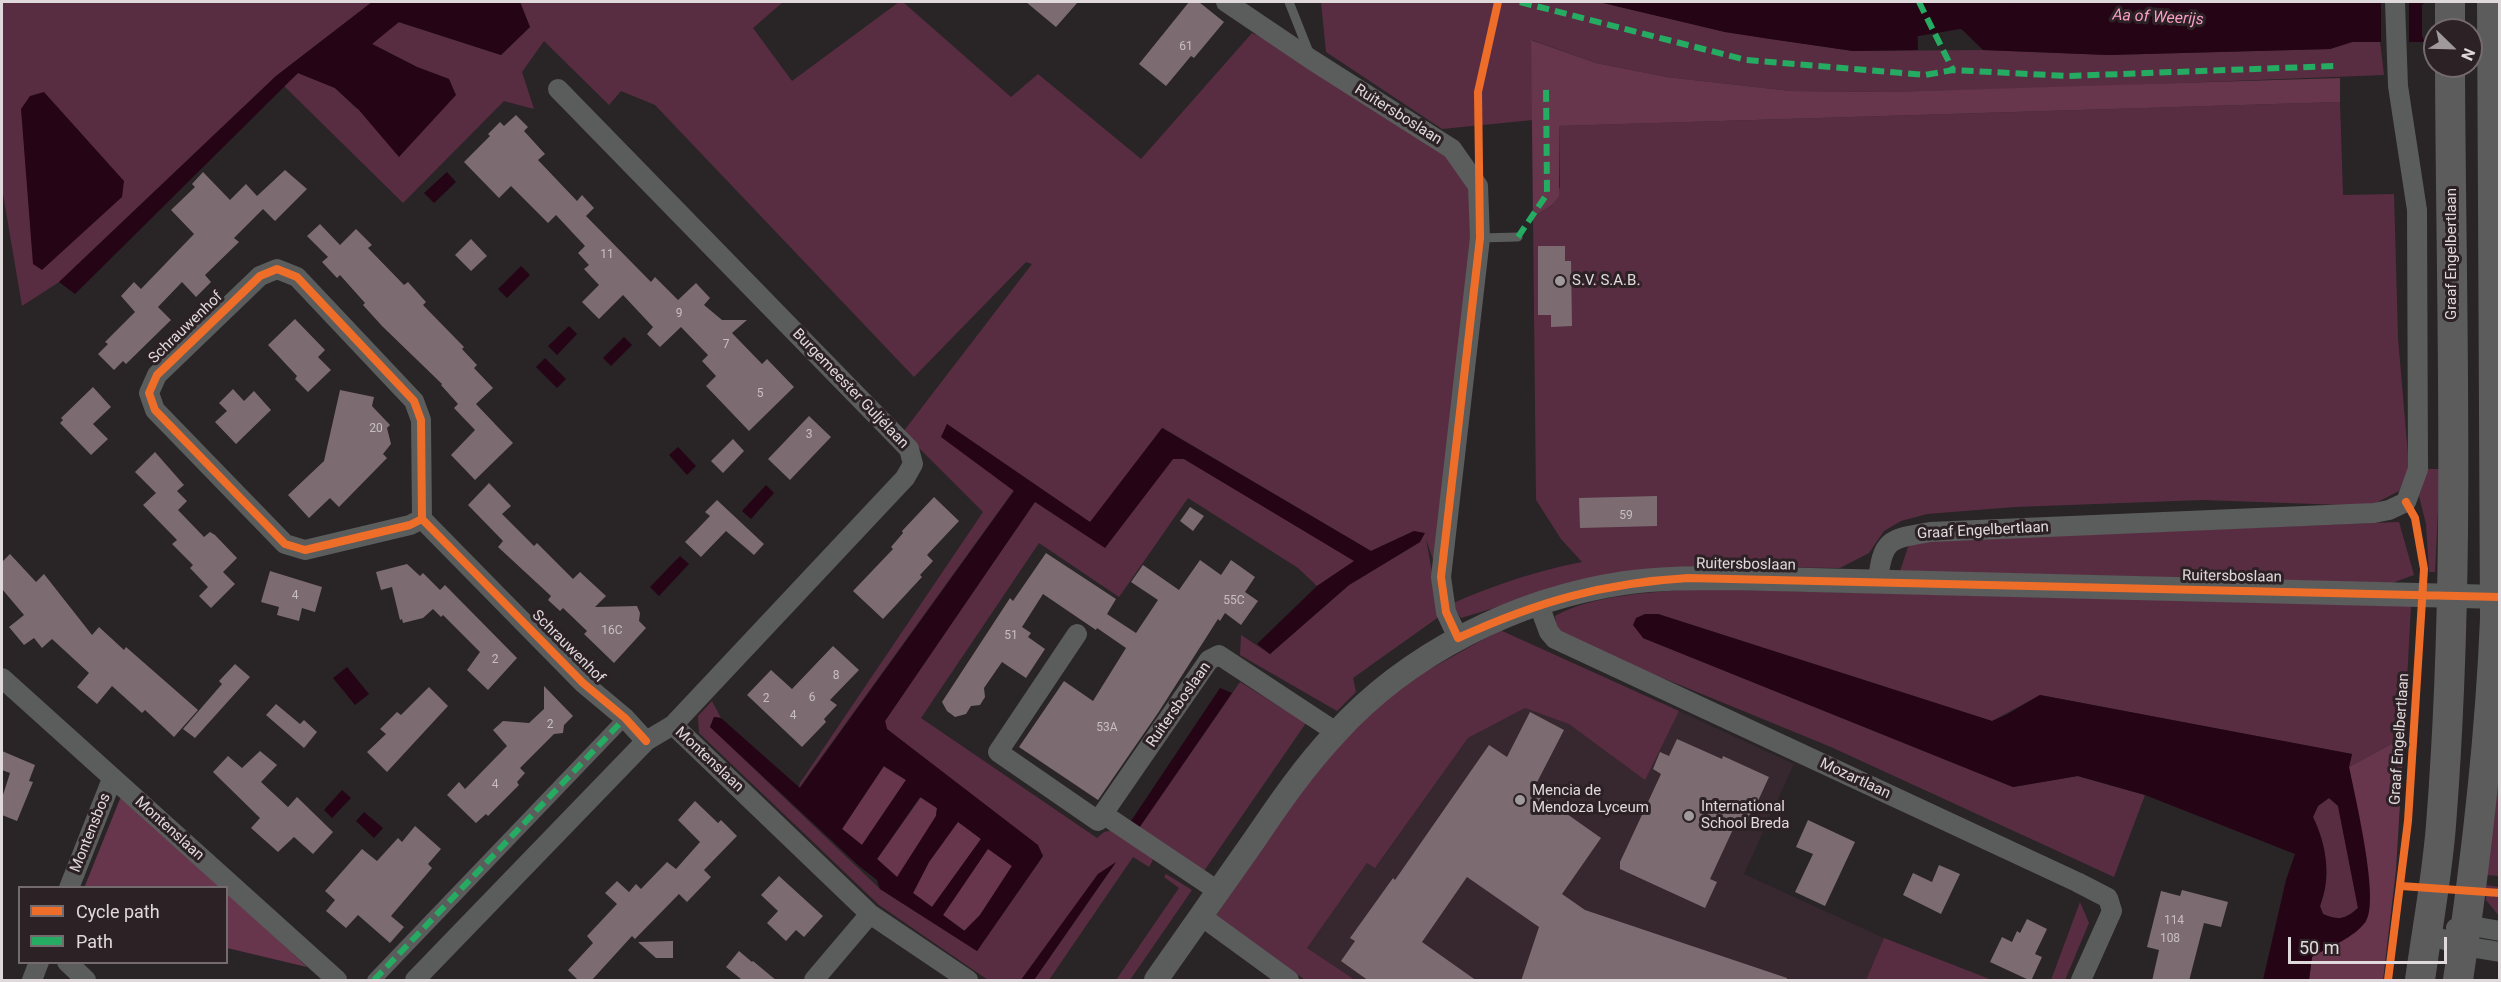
<!DOCTYPE html>
<meta charset="utf-8">
<style>
body{margin:0}
#map{position:relative;width:2501px;height:982px;overflow:hidden;background:#292426;font-family:Roboto,sans-serif}
canvas{display:block}
.frame{position:absolute;inset:0;border:3px solid #e0d9dc;pointer-events:none}
.legend{position:absolute;left:18px;top:886px;width:210px;height:78px;box-sizing:border-box;background:#2c2125;border:2px solid #746b6e;margin:0;padding:8px 10px;list-style:none;font-size:18px;color:#e0d9dc}
.legend li{display:flex;align-items:center;gap:12px;height:30px}
.legend b{width:30px;border:2px solid #746b6e}
.north{position:absolute;left:2423px;top:18px;width:60px;height:60px;box-sizing:border-box;background:#2c2125;border:2px solid #746b6e;border-radius:50%;rotate:113deg;font-size:16px;font-weight:700;line-height:24px;text-align:center;color:#e0d9dc}
.north::after{content:'';display:block;margin:auto;width:21px;height:27px;background:#a09a9c;clip-path:polygon(50% 0,100% 100%,50% 72%,0 100%)}
.scale{position:absolute;left:2288px;top:937px;width:159px;height:27px;box-sizing:border-box;border:3px solid #e0d9dc;border-top:0;padding-left:8px;font-size:18px;line-height:21px;white-space:nowrap;color:#e0d9dc;-webkit-text-stroke:4px #2c2125;paint-order:stroke}
</style>
<div id="map">
<canvas width="2501" height="982"></canvas>
<div class="frame"></div>
<ul class="legend">
<li><b style="height:8px;background:#ee6e29"></b>Cycle path</li>
<li><b style="height:8px;background:#26ab63"></b>Path</li>
</ul>
<div class="north">N</div>
<div class="scale">50 m</div>
</div>
<script>
const ctx = document.querySelector('canvas').getContext('2d');
ctx.lineJoin = 'round';
function fill(path, color) {
  ctx.fillStyle = color;
  ctx.fill(path, 'evenodd');
}
function stroke(path, color, width, dash) {
  ctx.strokeStyle = color;
  ctx.lineWidth = width;
  ctx.lineCap = dash ? 'butt' : 'round';
  ctx.setLineDash(dash || []);
  ctx.stroke(path);
}
function label(font, color, halo, rows, align = 'center') {
  ctx.font = font + ' Roboto,sans-serif';
  ctx.lineWidth = 6;
  ctx.setLineDash([]);
  ctx.textBaseline = 'middle';
  ctx.strokeStyle = halo;
  ctx.fillStyle = color;
  for (const [text, x, y, turn = 0] of rows) {
    ctx.save();
    ctx.translate(x, y);
    ctx.rotate((+turn || 0) * Math.PI / 180);
    ctx.textAlign = isNaN(turn) ? turn : align;
    if (halo) ctx.strokeText(text, 0, 0);
    ctx.fillText(text, 0, 0);
    ctx.restore();
  }
}
fill(new Path2D(`
 M1662,703L1794,764L1744,874L1884,938L1866,980H1355L1307,948L1367,863L1376,867L1468,738L1525,708Z`), '#37272e');
fill(new Path2D(`
 M2,2H372L276,76L59,282L22,306L2,188Z
 M520,2H783L753,28L792,81L899,2H903L1011,97L1038,74L1141,159L1252,33L1267,40L1447,154L1464,173L1475,202L1436,568L1426,539L1440,616L1353,678L1356,692L1337,711L1240,655L1241,635L1270,654L1349,585L1420,542L1414,531L1371,551L1163,428L1090,523L947,424L942,437L1014,490L799,788L800,783L983,512L903,432L1032,264L1026,262L914,377L655,105L621,91L609,105L544,41L522,72L534,109L504,101L403,203L284,86L298,73L335,88L357,109L449,79L417,67L372,44L398,22L501,55L530,27Z
 M1321,2H1599L1725,32L1853,51L1983,50L2108,55L2330,49L2352,42L2380,41L2384,75L2079,87L1889,92L1791,91L1667,77L1596,63L1532,40L1533,120L1442,129L1326,52Z
 M2340,102L2343,195L2394,194L2398,338L2409,467L2399,491L2370,506L2203,500L2015,507L1927,514L1901,521L1884,531L1869,553L1840,568L1748,567L1597,577L1461,618L1451,604C1494,585 1536,571 1582,562L1561,539L1536,500L1533,217L1552,205L1560,187L1559,126Z
 M1173,459H1184L1355,561L1317,586L1298,568L1188,498L1119,597L1039,543L921,718L1097,838L1104,832L1113,830L1146,852L1153,860L1149,867L1133,857L1049,980H1034L1115,864L1098,874L1021,980H988L879,905L699,733L698,716L712,701L721,718L714,717L710,727L880,889L977,951L1043,856L887,729L885,721L1035,501L1105,547Z
 M2426,469H2440L2435,572H2429L2426,524L2419,496Z
 M2399,522L2414,575L2392,583L1900,571L1908,547L1917,541Z
 M1691,589L2411,605L2404,737L2349,767L2352,754L2040,695L1992,721L1658,614L1643,638L2013,787L2077,776L2145,795L2114,877L1831,747L1558,635L1555,616C1592,595 1648,593 1691,589Z
 M1500,630L1679,711L1645,780L1569,724L1525,708L1468,738L1375,868L1367,863L1307,948L1355,980H1305L1216,916L1305,784L1371,710L1423,673Z
 M1240,682L1306,723L1204,871L1139,828Z
 M2499,771V876L2487,875Z
 M2329,798L2338,805L2358,908C2345,919 2338,921 2323,914L2320,906C2333,874 2325,848 2313,817L2318,806Z
 M1166,874L1192,890L1130,980H1116L1179,888L1164,877Z
 M2486,885L2499,887V916L2486,900Z
 M2080,902L2089,923L2065,980H2051Z
 M1884,938L1992,980H1866Z`), '#592d41');
fill(new Path2D(`
 M1531,40L1596,63L1667,77L1791,91L1889,92L2340,78V102L1559,126V196L1552,205L1533,217Z
 M2404,737L2396,870L2383,980H2309L2312,957L2366,922L2365,854L2349,767Z
 M883,766L906,780L862,845L842,829Z
 M122,794L222,888H84Z
 M921,797L937,808L936,816L898,878L877,859Z
 M958,821L981,839L932,907L913,893L929,862Z
 M988,848L1012,866L980,915L965,931L943,915Z
 M227,892L307,967L227,948Z`), '#67354c');
fill(new Path2D(`
 M372,2H520L530,27L501,55L399,22L372,44L417,67L449,79L456,95L399,157L358,109L335,88L298,73L75,294L59,282L276,76Z
 M1599,2H1908L1917,18L1918,50L1853,51L1770,39L1725,32Z
 M1937,2H2499L2471,30H2435V42H2352L2330,49L2108,55L1983,50L1938,6Z
 M44,92L124,181L122,197L42,270L33,264L21,109L30,96Z
 M447,172L456,182L434,203L424,193Z
 M521,266L530,275L507,298L498,289Z
 M569,326L577,334L557,355L548,346Z
 M624,337L632,345L611,366L603,358Z
 M545,358L566,379L557,388L536,367Z
 M947,424L1090,522L1162,428L1371,551L1414,531L1425,533L1420,542L1349,585L1270,654L1257,644L1317,586L1354,561L1184,459H1173L1105,548L1035,502L885,721L887,729L1038,845L1043,856L977,951L880,889L877,880L859,866L710,727L714,717L721,718L800,788L1014,491L941,437ZM884,766L906,780L862,845L842,829ZM920,797L937,808L936,816L897,877L877,859ZM958,822L981,839L932,907L913,893L929,862ZM988,849L1012,866L980,915L964,931L943,915Z
 M678,447L696,466L687,475L669,455Z
 M766,485L774,493L751,519L742,511Z
 M680,556L689,564L659,596L650,587Z
 M1645,614H1658L1992,721L2006,715L2040,695L2352,754L2349,767C2355,796 2380,900 2366,921C2355,938 2328,947 2312,957L2309,980H2263L2286,880L2295,854L2145,795L2078,776L2013,787L1643,638L1633,625L1636,618ZM2329,798L2338,806L2358,908C2346,919 2338,921 2323,914L2320,906C2331,877 2327,845 2313,817L2318,806Z
 M347,667L369,694L355,705L333,678Z
 M1220,688L1232,693L1139,828L1131,821Z
 M342,790L351,798L332,818L324,810Z
 M364,812L383,828L374,838L356,821Z
 M1116,862L1034,980H1021L1098,874Z`), '#250415');
fill(new Path2D(`
 M2381,2H2409V42H2381Z
 M2425,2H2499V46H2471V30H2435V45H2426L2422,36V5Z`), '#292426');
stroke(new Path2D(`
 M1867,19L1888,22L1958,10L1995,11`), '#250415', 38);
fill(new Path2D(`
 M1026,2H1078L1056,27Z
 M1189,2H1199L1224,22L1194,58L1191,56L1166,86L1139,64Z
 M516,115L528,127L524,131L545,154L538,160L577,201L582,195L594,208L586,216L651,282L655,277L678,300L696,283L710,298L704,305L722,320H747L732,333L762,364L767,359L794,387L749,431L706,386L716,376L702,361L708,355L681,327L660,347L647,334L653,327L623,295L599,319L582,302L599,285L584,269L589,265L578,253L585,246L556,215L548,223L511,186L499,198L464,162L490,136L488,134L500,122L504,126Z
 M285,170L307,189L275,221L263,209L234,238L239,242L205,275L211,282L196,297L182,282L158,307L171,320L126,364L123,361L114,370L98,354L108,344L105,342L135,312L121,296L134,282L141,289L194,234L171,210L195,187L192,184L203,172L230,200L246,184L257,196Z
 M320,224L340,245L356,229L372,245L368,248L404,285L408,282L426,302L423,305L464,347L462,349L477,365L474,368L493,388L476,404L513,443L475,480L451,455L475,430L454,408L458,404L441,385L442,384L382,326L363,305L365,303L340,275L337,278L322,262L328,257L307,236Z
 M471,239L487,256L471,271L455,255Z
 M1538,246H1565V261H1571L1572,326L1551,327V315H1538Z
 M295,319L325,350L318,357L331,370L308,392L295,379L297,376L268,345Z
 M93,387L111,407L93,424L108,439L91,455L60,423L63,420L61,418Z
 M233,389L244,401L254,391L271,410L236,444L215,422L227,411L219,403Z
 M340,390L374,397L372,406L390,425L387,428L391,444L383,454L387,458L339,507L330,498L309,518L288,495L324,461Z
 M809,416L831,437L790,480L768,459Z
 M733,439L744,451L723,473L711,461Z
 M155,452L184,485L177,491L187,501L178,510L204,537L210,532L215,535L237,558L223,572L235,584L211,608L199,596L208,587L190,568L193,565L172,544L177,540L143,505L156,493L135,472Z
 M489,483L511,506L502,514L534,546L537,543L573,579L580,572L606,596L595,607L637,606L640,613L639,621L646,628L614,663L584,634L587,631L563,608L560,611L548,600L551,596L498,547L503,541L468,505Z
 M1657,496V526L1580,528L1579,498Z
 M934,497L959,521L927,555L933,561L920,575L922,577L883,619L853,591L893,549L891,547L903,533L902,531Z
 M717,500L764,544L754,555L726,531L701,557L685,542L710,516L705,512Z
 M1190,507L1204,516L1193,531L1180,521Z
 M1046,553L1116,599L1107,614L1136,633L1158,600L1131,582L1143,565L1179,590L1200,560L1221,575L1231,560L1255,577L1245,592L1258,601L1241,625L1225,613L1220,621L1218,619L1158,713L1098,800L1019,747L1064,681L1093,701L1126,648L1097,628L1096,630L1043,594L1022,627L1031,633L1028,637L1045,649L1026,678L1002,662L984,688L985,697L980,705L971,706L966,714L955,717L947,711L942,702L1010,598L1013,601Z
 M10,554L36,582L44,574L92,635L99,627L124,650L126,647L198,710L174,737L145,710L142,713L112,686L97,704L77,687L89,673L52,639L42,648L34,638L24,645L9,627L24,615L2,589V562Z
 M407,564L420,576L423,573L440,590L445,585L517,658L488,690L467,670L480,652L443,615L441,617L433,609L423,618L403,623L402,619L400,620L392,587L381,590L376,572Z
 M270,571L322,587L315,612L302,608L299,621L277,615L279,607L261,602Z
 M833,646L859,670L830,700L837,705L824,719L826,722L802,747L747,695L771,670L792,689Z
 M235,664L250,677L195,738L183,729L222,684L219,681Z
 M544,686L573,716L564,725L563,733L554,734L520,768L525,773L517,782L519,785L488,816L486,814L476,823L447,795L459,782L465,789L507,746L493,730L503,721L529,723L544,709Z
 M429,687L448,706L387,772L367,752L386,734L380,729L397,712L401,715Z
 M276,704L300,724L304,720L317,732L304,748L266,715Z
 M1530,712L1564,730L1533,790L1601,838L1562,894L1585,910L1787,978V981H1521L1539,927L1467,877L1422,942L1477,981H1369L1341,961L1355,941L1350,938L1393,878L1395,880L1489,745L1507,757Z
 M1677,739L1722,759L1723,756L1769,777L1745,829L1735,825L1710,879L1717,882L1705,908L1620,869V862L1661,774L1653,769L1660,752L1669,756Z
 M2,751L35,765L29,781L33,782L17,821L2,815V798L10,773L2,770Z
 M260,751L277,765L261,782L288,807L297,797L333,832L313,854L294,837L278,852L251,828L260,818L213,772L228,756L242,768Z
 M695,801L718,823L721,820L737,836L704,870L711,877L687,902L679,894L635,939L632,936L591,981H579L568,970L593,943L587,936L617,904L605,893L617,881L629,892L636,884L641,889L667,862L676,869L700,842L678,820Z
 M1808,820L1855,842L1825,906L1795,892L1813,854L1796,847Z
 M415,826L441,849L428,864L432,868L391,916L404,927L390,943L358,915L346,928L326,911L335,900L325,891L362,849L377,861L398,838L402,842Z
 M1939,865L1960,874L1941,914L1903,895L1913,873L1932,882Z
 M779,876L823,916L804,937L796,930L786,941L767,923L778,911L761,895Z
 M2182,890L2228,902L2221,927L2204,923L2189,981H2152L2159,950L2147,947L2161,891L2180,896Z
 M2027,919L2047,929L2035,954L2042,957L2031,981L1990,962L2002,937L2012,942L2017,931L2020,933Z
 M673,941V958H656L638,942Z
 M739,951L752,962L753,961L777,981H740L741,979L726,967Z`), '#7c6c72');
stroke(new Path2D(`
 M1289,2L1310,55
 M1480,238L1518,237`), '#5b5c5c', 9);
stroke(new Path2D(`
 M374,980L625,718`), '#5b5c5c', 14);
stroke(new Path2D(`
 M1226,2L1312,60L1452,149L1478,186L1480,238L1441,577L1446,612L1458,638
 M558,89L909,449L913,464L905,478L673,725
 M422,519L410,525L305,550L285,544L155,410L149,393L157,375L260,276L277,269L297,277L414,401L421,420L422,519L583,683L625,718L646,741
 M1878,582C1882,539 1889,539 1930,532L2374,513L2389,510L2406,502L2418,469L2417,210L2398,86L2395,2
 M1539,605L1549,632L1555,639L2077,882L2108,898L2112,911L2081,980
 M1077,634L998,752L1098,821L1209,660L1219,655L1336,732
 M2,678L337,980
 M1103,814L1218,891
 M69,888L112,779
 M1201,916L1289,980
 M2456,928L2466,925L2500,931
 M2427,934L2463,946L2500,952
 M67,962L86,980
 M32,980L39,962
 M415,980L646,741L673,725L870,914L968,980
 M814,980L870,914`), '#5b5c5c', 20);
stroke(new Path2D(`
 M1156,980C1189,933 1222,886 1255,839C1280,802 1305,766 1335,734C1408,653 1517,599 1624,583C1659,578 1694,578 1729,578L2500,597`), '#5b5c5c', 24);
stroke(new Path2D(`
 M2450,30V2
 M2420,980C2427,929 2437,877 2441,825C2461,572 2451,319 2450,66
 M2458,980C2476,861 2490,740 2495,619L2492,2`), '#5c5c5d', 30);
stroke(new Path2D(`
 M1520,2L1746,60L1925,75L1953,70L2068,76L2334,66
 M1919,2L1953,70
 M1518,237L1547,194L1546,85
 M374,980L625,718`), '#26ab63', 6, [12, 6]);
stroke(new Path2D(`
 M1498,2L1478,92L1480,238L1441,577L1446,612L1458,638C1537,602 1602,583 1688,578L2500,597
 M422,519L410,525L305,550L285,544L155,410L149,393L157,375L260,276L277,269L297,277L414,401L421,420L422,519L583,683L625,718L646,741
 M2401,886L2500,893
 M2388,980L2408,821L2424,569L2415,518L2406,502`), '#ee6e29', 8);
for (const [x, y, r, color] of [
 [1560,281,6,"#a09a9c"],
 [1520,800,6,"#a09a9c"],
 [1689,816,6,"#a09a9c"]
]) {
  const dot = new Path2D();
  dot.arc(x, y, r, 0, 2 * Math.PI);
  ctx.fillStyle = color;
  ctx.fill(dot);
  stroke(dot, '#2c2125', 2);
}
label('12px', '#c7bec2', null, [
 ["61",1186,47],
 ["11",607,255],
 ["9",679,314],
 ["7",726,345],
 ["5",760,394],
 ["20",376,429],
 ["3",809,435],
 ["59",1626,516],
 ["4",295,596],
 ["55C",1234,601],
 ["16C",612,631],
 ["51",1011,636],
 ["2",495,660],
 ["8",836,676],
 ["6",812,698],
 ["2",766,699],
 ["4",793,716],
 ["2",550,725],
 ["53A",1107,728],
 ["4",495,785],
 ["114",2174,921],
 ["108",2170,939]
]);
label('15px', '#e0d9dc', '#2c2125', [
 ["Ruitersboslaan",1398,115,32],
 ["Graaf Engelbertlaan",2452,254,-90],
 ["Schrauwenhof",186,328,-44],
 ["Burgemeester Guljélaan",850,389,46],
 ["Graaf Engelbertlaan",1983,531,-3],
 ["Ruitersboslaan",1746,565,1],
 ["Ruitersboslaan",2232,577,1],
 ["Schrauwenhof",568,647,45],
 ["Ruitersboslaan",1179,705,-55],
 ["Graaf Engelbertlaan",2400,739,-86],
 ["Montenslaan",709,760,43],
 ["Mozartlaan",1855,779,25],
 ["Montenslaan",169,829,42],
 ["Montensbos",91,833,-68]
]);
label('15px', '#e0d9dc', '#2c2125', [
 ["S.V. S.A.B.",1572,281],
 ["Mencia de",1532,791],
 ["Mendoza Lyceum",1532,808],
 ["International",1701,807],
 ["School Breda",1701,824]
], 'left');
label('italic 16px', '#f99fc6', '#2c2125', [
 ["Aa of Weerijs",2158,18,3]
]);
</script>
